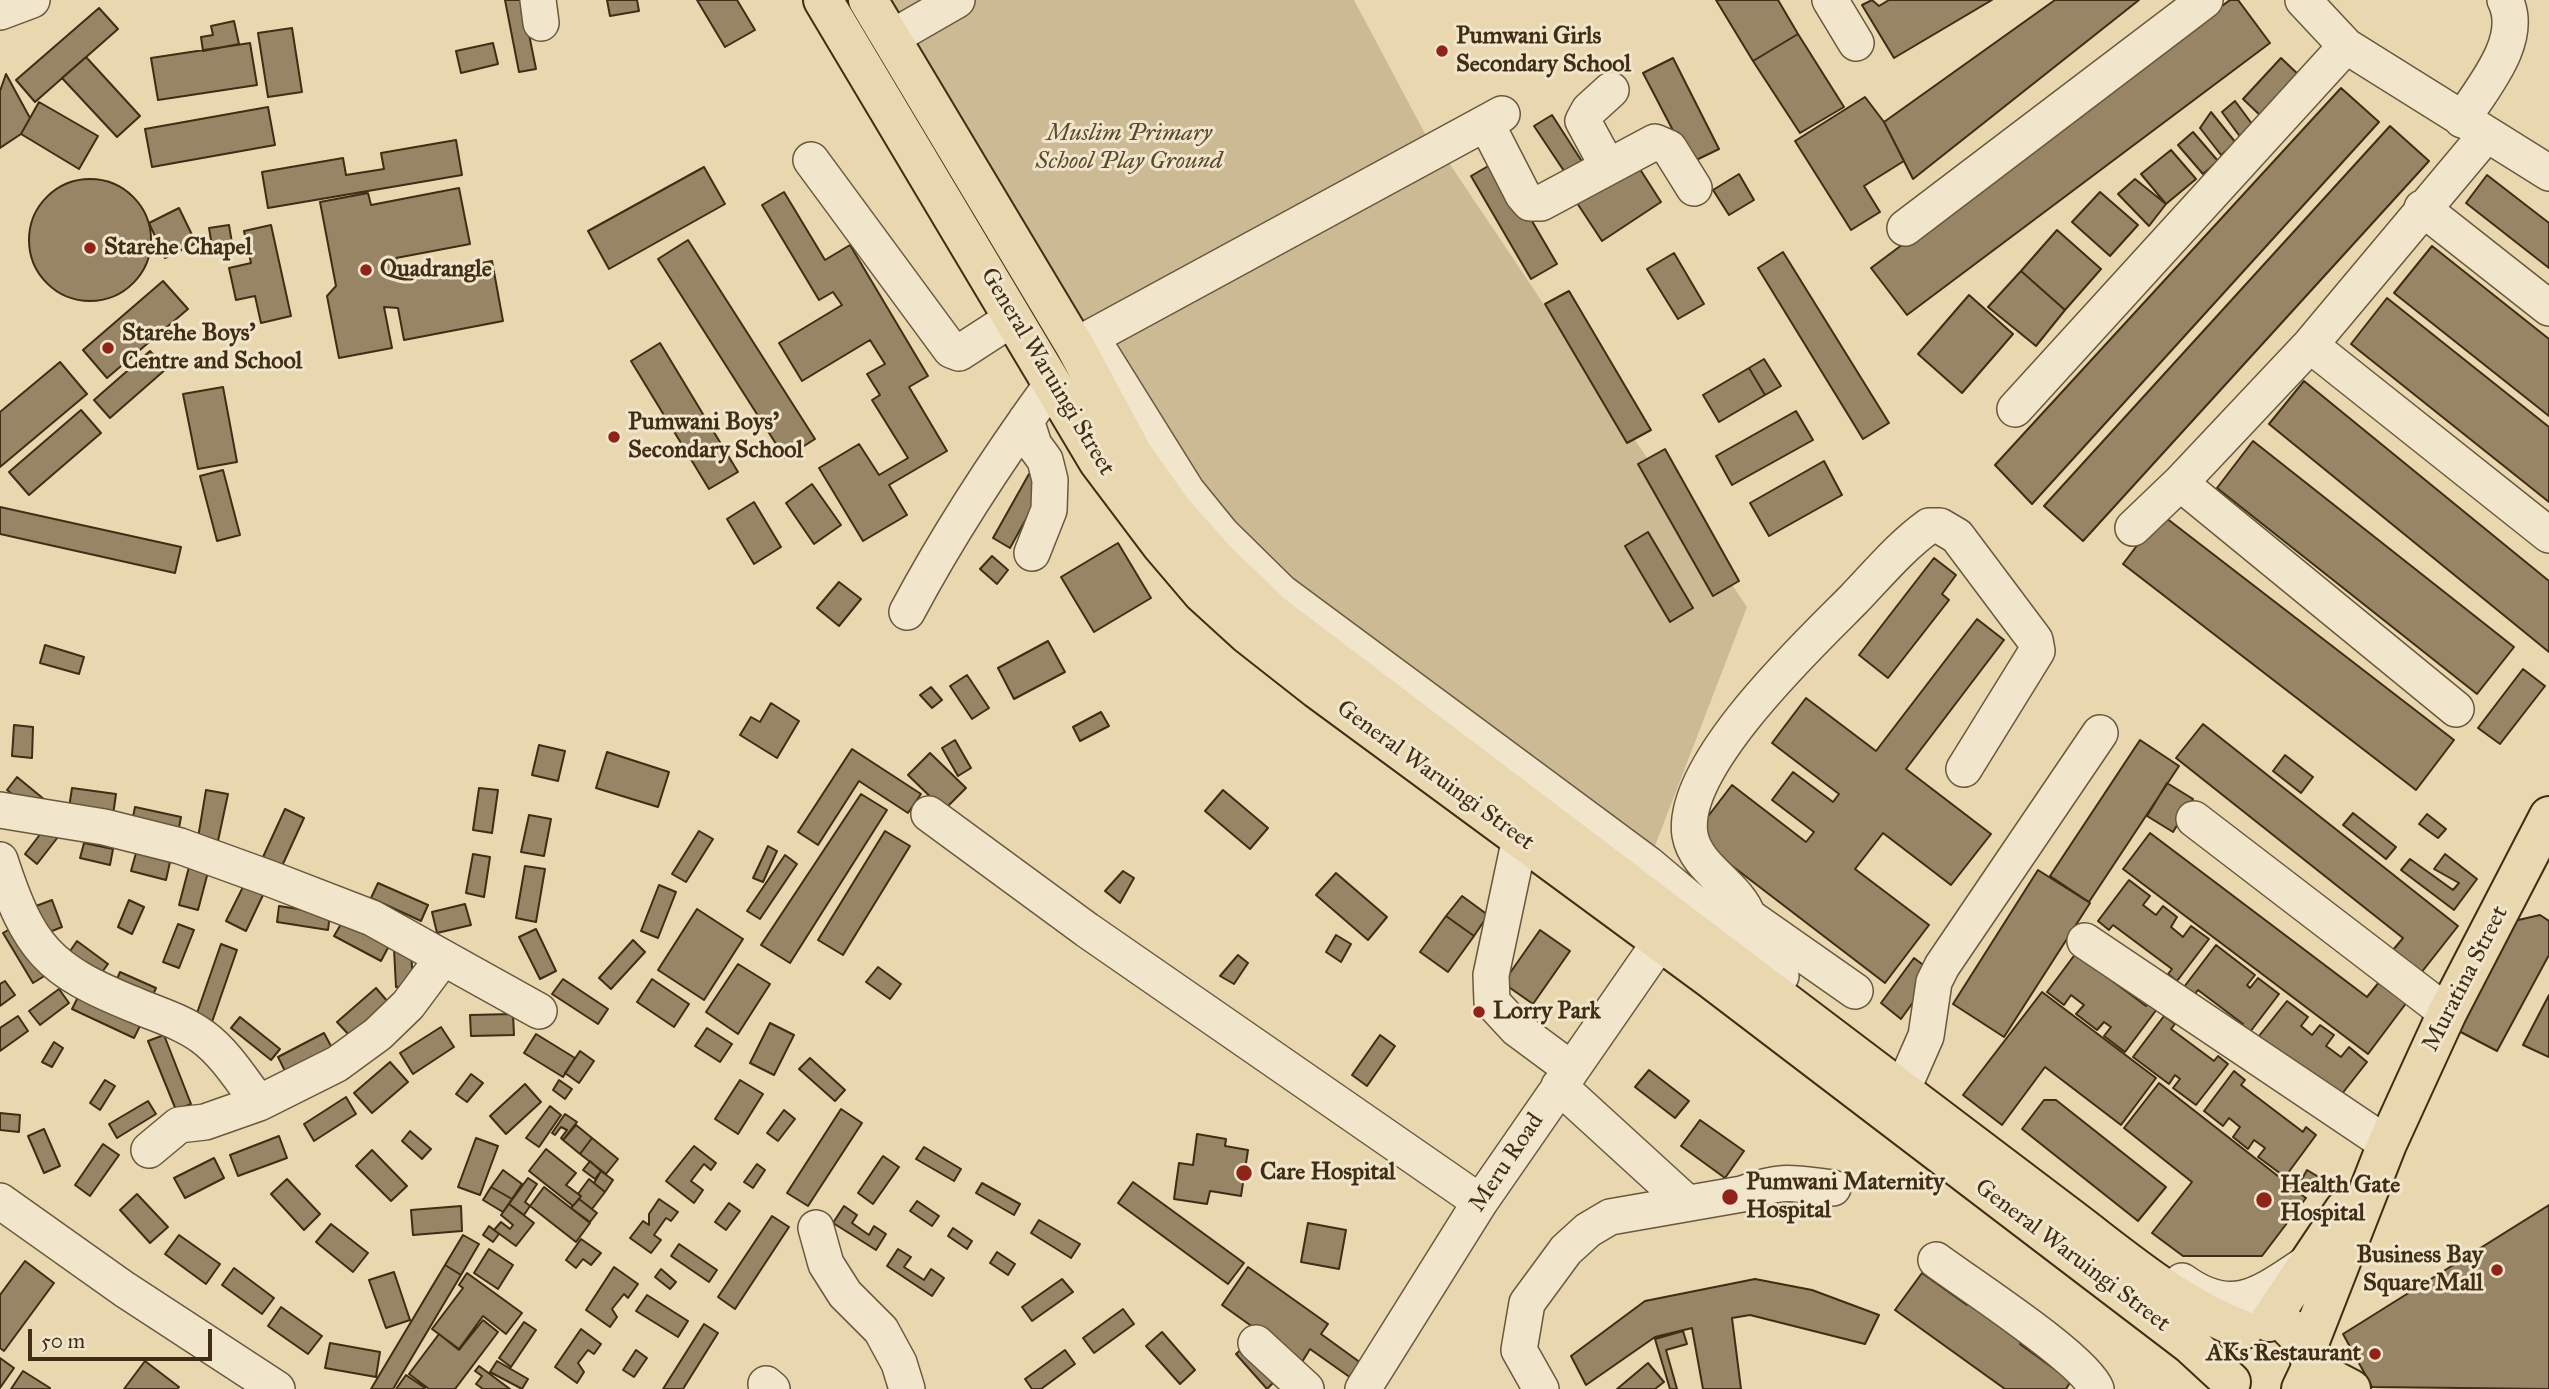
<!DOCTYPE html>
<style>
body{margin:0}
#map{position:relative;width:2549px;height:1389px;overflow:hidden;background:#e9d7b0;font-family:"IM FELL Great Primer",serif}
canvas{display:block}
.scale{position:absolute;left:28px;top:1329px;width:184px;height:32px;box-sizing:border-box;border:4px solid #3f2d14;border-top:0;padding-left:9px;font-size:21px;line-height:24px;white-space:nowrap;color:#3f2d14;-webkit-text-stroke:5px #f1e5cc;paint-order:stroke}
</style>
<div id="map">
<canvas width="2549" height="1389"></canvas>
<div class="scale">50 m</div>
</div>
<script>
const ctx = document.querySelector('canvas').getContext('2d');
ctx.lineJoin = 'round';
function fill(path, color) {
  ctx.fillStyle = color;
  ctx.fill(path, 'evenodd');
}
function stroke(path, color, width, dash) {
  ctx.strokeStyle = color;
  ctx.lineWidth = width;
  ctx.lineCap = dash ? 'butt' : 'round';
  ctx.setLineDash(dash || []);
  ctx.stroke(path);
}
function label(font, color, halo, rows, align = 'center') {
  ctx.font = font + ' "IM FELL Great Primer",serif';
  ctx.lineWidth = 6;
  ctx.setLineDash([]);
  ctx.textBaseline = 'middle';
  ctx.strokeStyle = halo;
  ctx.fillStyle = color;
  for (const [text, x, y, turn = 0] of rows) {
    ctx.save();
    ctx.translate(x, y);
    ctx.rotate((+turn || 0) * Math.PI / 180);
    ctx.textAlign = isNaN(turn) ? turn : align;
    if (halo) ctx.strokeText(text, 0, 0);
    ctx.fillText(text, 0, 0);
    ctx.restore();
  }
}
fill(new Path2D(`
 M868,0H1354L1432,147L1439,148L1747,607L1648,864L1250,561L1091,337Z`), '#ccba95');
const building = new Path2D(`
 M505,0H522L536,69L519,72Z
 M607,0H637L639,11L610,16Z
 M697,0H737L755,30L725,47Z
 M1716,0H1778L1798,34L1753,61Z
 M1872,0L1879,6L1889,0H1992L1894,58L1862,5Z
 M2055,0H2139L1913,179L1884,122Z
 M2230,0H2238L2270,43L1907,315L1871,268Z
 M99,8L118,29L35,102L16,80Z
 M234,21L239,44L203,51L201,37L213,35L211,26Z
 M292,28L302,92L268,97L258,33Z
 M1798,34L1844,107L1800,133L1753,61Z
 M250,43L257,85L158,100L151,58Z
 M493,43L498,64L461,73L456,51Z
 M86,57L140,116L117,137L62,78Z
 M1673,58L1719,149L1690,163L1643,73Z
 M2281,58L2302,78L2263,118L2243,99Z
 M6,74L30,118L21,134L0,148V91Z
 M2341,88L2379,122L2032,504L1995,465Z
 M1865,97L1884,122L1904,161L1864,186L1880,212L1851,230L1795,141Z
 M2235,101L2255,128L2241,138L2222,112Z
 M39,102L98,136L79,169L21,134Z
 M268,107L275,145L152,167L145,129Z
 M2211,112L2236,143L2221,155L2200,128Z
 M1552,115L1583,163L1566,174L1534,126Z
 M2390,126L2429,161L2083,541L2044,506Z
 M2193,132L2218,161L2203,174L2178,145Z
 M456,140L462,175L268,208L262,172L343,158L346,175L384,169L381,153Z
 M2171,150L2196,179L2166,204L2141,174Z
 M1497,161L1557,264L1531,279L1471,176Z
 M1636,163L1661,202L1602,241L1577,203Z
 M704,167L725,204L609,269L588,231Z
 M1739,174L1754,200L1729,215L1713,190Z
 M2487,175L2549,223V268L2466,203Z
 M2135,179L2166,204L2149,226L2118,194Z
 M29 240a61 61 0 1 1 122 0a61 61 0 1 1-122 0Z
 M459,188L470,244L396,258L400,279L492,261L503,321L404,340L398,308L384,307L392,348L339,358L327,296L336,286L320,202L368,193L371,205Z
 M784,192L825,260L850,245L928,376L909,387L947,451L889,485L907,515L863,541L819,468L859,444L879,475L908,458L872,400L880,395L867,374L885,364L870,340L802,381L779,343L842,305L833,292L819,300L762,205Z
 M2100,192L2138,225L2110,256L2072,222Z
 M179,208L196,243L165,258L149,223Z
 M229,225L233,249L213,252L209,228Z
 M271,225L291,316L261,323L255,296L236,300L229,268L251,263L244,231Z
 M2057,230L2101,269L2065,310L2021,271Z
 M688,240L815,439L785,458L658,259Z
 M2432,246L2549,339V416L2394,293Z
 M1783,252L1889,423L1863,439L1758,268Z
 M1674,253L1704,304L1678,319L1647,269Z
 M2021,271L2065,310L2036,346L1988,307Z
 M163,281L188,309L107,378L83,350Z
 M1569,291L1651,430L1627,443L1545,304Z
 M1969,295L2013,334L1962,393L1918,354Z
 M2387,298L2549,427V502L2351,344Z
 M660,343L738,472L709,489L631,361Z
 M150,351L166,369L110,418L94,400Z
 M1764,359L1781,386L1765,395L1749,368Z
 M60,362L87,394L0,467V412Z
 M1749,368L1765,395L1719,422L1703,395Z
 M2304,381L2549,581V652L2269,424Z
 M223,387L237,462L198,469L183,394Z
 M81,410L101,433L29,495L9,472Z
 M1796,411L1813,440L1732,485L1716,456Z
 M2253,441L2514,647L2477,694L2217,488Z
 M1665,449L1739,581L1713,596L1638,464Z
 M1824,461L1842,495L1769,536L1750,503Z
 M223,470L240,535L217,541L200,476Z
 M1029,474L1046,483L1010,548L993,538Z
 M812,484L841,525L814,544L786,503Z
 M754,502L781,547L754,564L727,519Z
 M0,507L181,547L175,573L0,534Z
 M2161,514L2454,740L2416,790L2123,564Z
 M1648,532L1693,608L1670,622L1625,546Z
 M1118,543L1151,598L1094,632L1061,577Z
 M992,556L1008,570L997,584L980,569Z
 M1934,558L1956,575L1942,594L1949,600L1888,678L1859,655Z
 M839,582L861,599L839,626L817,608Z
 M1977,619L2004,640L1906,769L1991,834L1951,885L1883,833L1855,869L1929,925L1885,983L1693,836L1732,785L1806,842L1814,832L1772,800L1793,772L1833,802L1839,794L1772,743L1806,698L1876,751Z
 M1048,641L1065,672L1014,699L998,668Z
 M45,645L84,657L79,674L40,663Z
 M2523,669L2545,686L2500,744L2478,728Z
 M967,675L989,708L972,719L950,686Z
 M931,687L942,700L932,708L920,695Z
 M771,703L799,721L777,758L740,735L751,717L760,722Z
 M1101,712L1109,726L1080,741L1073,727Z
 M2203,724L2458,926L2421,973L2393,950L2403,938L2176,758Z
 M14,725L33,727L32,758L12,756Z
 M955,740L971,768L958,776L942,748Z
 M2140,740L2179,766L2089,902L2050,876Z
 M539,745L565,751L558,781L532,775Z
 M852,749L921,794L908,813L859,781L818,845L798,832Z
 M607,752L669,772L658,807L596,788Z
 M930,753L966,788L944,810L908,775Z
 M2285,755L2313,777L2301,793L2273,771Z
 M17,777L45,800L35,812L7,790Z
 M2167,783L2193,799L2173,832L2147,816Z
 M72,788L116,794L113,815L69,808Z
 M479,788L498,790L492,833L473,830Z
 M206,790L228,794L218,841L198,838Z
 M1223,790L1268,828L1250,849L1205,811Z
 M861,794L887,810L790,963L761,945Z
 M135,807L181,817L178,833L132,822Z
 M285,809L304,818L282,866L263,857Z
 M2353,813L2396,847L2386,859L2343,825Z
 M2427,814L2446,829L2438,838L2419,824Z
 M529,815L551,819L544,856L521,852Z
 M45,828L58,837L37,864L25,854Z
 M699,831L713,839L686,882L672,874Z
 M885,831L910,846L843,955L818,940Z
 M2150,833L2367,997L2380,981L2407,1002L2368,1054L2123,869Z
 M84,843L113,849L110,865L80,858Z
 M768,846L777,851L763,882L753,878Z
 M136,853L170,862L166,880L131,871Z
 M473,854L490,857L484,897L466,893Z
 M2445,854L2477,879L2454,910L2401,870L2410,859L2453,890L2459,883L2434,869Z
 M785,855L797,864L760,919L747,911Z
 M525,866L545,869L536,922L516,918Z
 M189,867L208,872L198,910L179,905Z
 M2038,870L2090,903L2004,1037L1953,1004Z
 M1123,871L1134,878L1120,903L1105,891Z
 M1336,873L1387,917L1368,940L1316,895Z
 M2129,880L2150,896L2143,905L2156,915L2163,906L2177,917L2171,927L2183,937L2191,926L2209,939L2177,981L2168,974L2172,969L2113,925L2109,930L2098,921Z
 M378,883L428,905L421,921L371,898Z
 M244,885L263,895L246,931L226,921Z
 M659,885L676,892L658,938L641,931Z
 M1462,896L1488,915L1474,936L1446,916Z
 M52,900L62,927L47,933L36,906Z
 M129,900L144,907L132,934L118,927Z
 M465,904L471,925L437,933L432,912Z
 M279,906L330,914L328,930L277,922Z
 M697,909L743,939L704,1000L658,970Z
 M2540,915L2549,921V955L2497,1051L2455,1029L2514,921Z
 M1446,916L1474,936L1448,972L1420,952Z
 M344,919L390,944L381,961L334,936Z
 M178,924L194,930L179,968L163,962Z
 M15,926L46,975L33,983L3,933Z
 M536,929L556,971L540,979L519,937Z
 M1540,930L1570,951L1533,1004L1503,983Z
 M1336,935L1351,944L1341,962L1326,952Z
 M633,940L645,952L611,989L599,978Z
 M77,941L108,964L97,979L66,957Z
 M221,944L237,950L212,1022L196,1016Z
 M2216,945L2255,975L2247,985L2250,988L2258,978L2279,994L2247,1036L2239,1030L2243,1024L2198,990L2194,995L2184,987Z
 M411,948L413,986L396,987L394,949Z
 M2079,949L2087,962L2146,1006L2148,1003L2157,1009L2125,1052L2104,1036L2111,1027L2104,1022L2097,1030L2076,1014L2084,1005L2071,995L2064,1005L2047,992Z
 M1238,955L1248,963L1234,984L1220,976Z
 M1914,958L1934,973L1901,1019L1881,1003Z
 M738,964L770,984L738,1034L706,1012Z
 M878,967L901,984L890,999L866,982Z
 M120,972L156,988L149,1004L113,988Z
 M563,979L608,1009L598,1024L552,994Z
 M652,979L689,1004L674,1027L637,1002Z
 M5,981L15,995L0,1006V984Z
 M376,988L388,1002L349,1035L337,1022Z
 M59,989L69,1003L40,1025L29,1011Z
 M2042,992L2156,1078L2121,1125L2045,1067L2002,1125L1963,1095Z
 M79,995L141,1024L134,1038L72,1009Z
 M2549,995V1057L2523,1045Z
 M2287,1001L2308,1017L2301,1026L2312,1035L2320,1025L2334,1035L2326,1046L2341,1057L2349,1047L2367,1062L2334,1104L2330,1090L2269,1044L2265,1049L2255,1041Z
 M513,1014L514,1035L471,1036L470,1015Z
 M18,1016L28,1031L0,1051V1028Z
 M2164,1016L2175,1024L2171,1029L2214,1061L2218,1056L2228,1064L2196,1105L2173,1088L2180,1079L2175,1075L2169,1084L2133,1057Z
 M240,1017L280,1049L271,1060L231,1028Z
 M770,1023L794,1035L774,1075L750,1063Z
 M441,1027L454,1047L413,1074L400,1053Z
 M707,1028L732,1044L720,1062L695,1046Z
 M324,1033L332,1048L286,1073L278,1057Z
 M536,1034L575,1058L563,1077L524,1053Z
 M164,1035L191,1104L176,1110L148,1041Z
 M1380,1035L1395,1046L1367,1086L1352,1075Z
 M54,1042L63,1048L52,1067L42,1062Z
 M580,1051L594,1061L579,1083L565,1073Z
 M810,1058L845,1090L835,1101L799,1069Z
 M390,1062L408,1082L372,1113L354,1093Z
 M1649,1070L1689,1101L1675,1118L1635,1087Z
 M2234,1071L2245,1080L2241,1085L2303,1132L2306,1127L2316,1135L2285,1177L2258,1157L2265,1148L2254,1140L2248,1149L2233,1137L2240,1127L2229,1118L2223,1126L2204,1111Z
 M471,1074L483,1083L467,1102L456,1094Z
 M105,1080L115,1086L100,1110L90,1103Z
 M559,1080L572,1089L565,1099L553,1090Z
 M740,1080L763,1094L738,1134L715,1119Z
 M2159,1083L2306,1198L2262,1256H2183L2152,1233L2192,1182L2124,1128Z
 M525,1084L541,1102L506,1134L490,1116Z
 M346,1097L356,1114L314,1141L304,1124Z
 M2044,1100H2056L2166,1187L2138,1221L2022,1129Z
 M148,1101L156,1114L117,1138L109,1124Z
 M550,1106L561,1115L539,1147L526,1138Z
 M841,1109L862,1123L808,1206L787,1193Z
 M784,1110L795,1119L778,1141L767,1133Z
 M0,1113L20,1115L19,1132L0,1130Z
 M565,1114L577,1122L563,1140L561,1138L567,1130L561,1127L555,1135L552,1133Z
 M1700,1120L1744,1151L1725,1178L1681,1146Z
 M576,1125L592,1138L580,1154L563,1140Z
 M44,1129L60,1166L44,1173L28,1136Z
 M410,1131L431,1149L422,1159L402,1141Z
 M1197,1134L1226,1139L1225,1146L1248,1150L1241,1196L1210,1191L1207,1204L1174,1199L1179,1163L1193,1165Z
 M279,1136L287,1158L238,1176L230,1155Z
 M476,1138L498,1146L480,1195L458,1187Z
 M592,1138L618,1159L606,1174L580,1154Z
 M103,1144L119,1155L90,1196L75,1185Z
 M694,1146L716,1163L711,1170L704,1164L691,1181L703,1190L694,1203L666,1181Z
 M924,1147L961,1169L954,1181L916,1159Z
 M546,1149L576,1173L566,1185L581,1196L573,1206L529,1171Z
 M372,1150L407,1186L391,1201L356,1166Z
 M883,1156L899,1167L873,1204L858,1193Z
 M214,1158L224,1178L185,1198L174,1178Z
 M590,1161L601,1171L595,1179L583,1170Z
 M757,1164L765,1170L753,1188L744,1182Z
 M503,1170L522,1184L512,1199L491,1187Z
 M2307,1170L2322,1179L2313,1194L2298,1186Z
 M601,1171L613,1180L605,1192L594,1183Z
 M528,1178L537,1184L525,1202L530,1206L524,1215L509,1204Z
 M287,1179L320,1214L304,1230L271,1194Z
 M589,1179L605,1192L592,1209L579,1199L581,1196L578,1194Z
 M1133,1182L1244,1263L1228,1284L1118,1203Z
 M982,1183L1020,1204L1014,1215L976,1193Z
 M491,1187L512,1199L503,1212L483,1200Z
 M544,1187L590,1223L576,1242L530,1206Z
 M137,1194L168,1227L150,1243L120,1210Z
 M579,1199L597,1213L590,1222L571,1208Z
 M659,1199L678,1212L671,1221L666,1218L654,1235L661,1240L651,1253L630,1238L643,1221L649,1225V1214Z
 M917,1201L939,1216L932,1226L910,1211Z
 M729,1203L740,1211L726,1230L715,1222Z
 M509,1204L534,1223L516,1246L494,1230L501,1222L510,1229L513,1225L501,1215Z
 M2549,1205V1389L2372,1387L2343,1334Z
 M461,1206L462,1231L413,1235L411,1210Z
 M844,1206L857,1215L852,1223L869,1235L874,1226L886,1234L876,1250L833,1223Z
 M772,1216L789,1227L735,1309L718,1297Z
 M1039,1220L1080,1244L1071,1258L1031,1233Z
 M1308,1223L1346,1230L1339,1269L1301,1262Z
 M331,1224L368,1253L353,1272L316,1242Z
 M489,1226L499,1234L493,1242L483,1235Z
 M953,1228L972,1241L967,1249L948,1236Z
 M179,1235L220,1264L206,1284L165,1254Z
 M463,1235L479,1244L461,1275L445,1265Z
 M581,1239L601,1253L591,1265L583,1259L576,1268L566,1260Z
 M679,1244L717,1270L709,1282L671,1256Z
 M489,1249L513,1265L498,1289L474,1273Z
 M898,1249L911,1257L904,1267L924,1280L931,1269L944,1278L932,1296L887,1266Z
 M997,1252L1015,1264L1008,1275L990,1263Z
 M25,1261L54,1283L4,1351L0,1348V1295Z
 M445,1265L461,1275L393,1389H371Z
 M614,1267L638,1284L628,1298L624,1294L612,1309L617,1317L610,1327L586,1310Z
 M1248,1267L1328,1324L1321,1334L1361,1363L1351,1378L1310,1349L1302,1362L1222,1305Z
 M234,1268L274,1298L262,1314L222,1285Z
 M661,1269L676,1282L670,1289L655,1277Z
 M394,1272L410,1320L386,1328L369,1280Z
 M467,1273L522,1313L506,1334L483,1316L459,1349L432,1329L463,1288L459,1285Z
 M1922,1273L1967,1305L1974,1295L2028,1334L2020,1344L2071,1381L2066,1389H2005L1895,1310Z
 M1062,1279L1073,1292L1032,1321L1022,1307Z
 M1755,1279L1812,1290L1879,1315L1865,1344L1750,1315L1732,1318L1741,1389H1703L1692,1328L1655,1337L1586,1385L1571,1356L1645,1301Z
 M647,1295L688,1321L678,1337L636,1311Z
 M281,1307L322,1336L308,1354L268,1326Z
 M1123,1309L1134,1324L1094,1353L1083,1338Z
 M483,1320L498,1332L455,1389H429L409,1374L439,1334L459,1350Z
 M524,1322L536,1330L511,1367L499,1358Z
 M704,1324L718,1333L683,1389H663Z
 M581,1329L601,1344L594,1354L588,1350L578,1363L584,1372L577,1383L555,1367Z
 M1683,1331L1687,1344L1666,1350L1677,1389H1670L1655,1339Z
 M1162,1332L1195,1370L1180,1384L1146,1346Z
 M330,1343L380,1352L376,1377L325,1368Z
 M1245,1346L1275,1381L1267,1389L1236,1354Z
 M636,1350L647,1358L634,1377L623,1370Z
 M1065,1350L1075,1364L1041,1389H1032L1025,1379Z
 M0,1358L14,1368L0,1388Z
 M145,1361L179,1387L177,1389H124Z
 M497,1361L528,1379L522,1389L490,1372Z
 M1648,1363L1664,1382L1655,1389H1617Z
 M479,1366L510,1389H483L476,1384L482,1376L475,1371Z
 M23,1371L50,1388V1389H11Z
 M406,1375L425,1388L424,1389H396Z`);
fill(building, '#978565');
stroke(building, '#3f2d14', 2);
const minor = new Path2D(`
 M538,0L541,23
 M1830,0L1856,43
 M2303,0L2346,46L2549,173
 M0,12L32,0
 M891,38L957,0
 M2462,120C2482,88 2525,40 2505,0
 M1486,123L1523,195L1530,203H1541L1655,142L1669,148L1694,188
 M811,160L951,350L959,353L1013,318
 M1608,167L1583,121L1589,110L1611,90
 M2422,208L2549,308
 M1905,228L2205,0
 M1091,337L1187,491L1222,534L1281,592L1648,864L1781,976
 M2310,345L2549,535
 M1075,346L1502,114
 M2015,409L2346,46
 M1026,420L1034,445L1045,460L1050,480L1049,510L1032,553
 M2180,483L2456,709
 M2133,528L2180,483L2310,345L2486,135
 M907,612C949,533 999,457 1052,384
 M0,810L104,827L180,846L271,879L372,918L539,1011
 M929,814L1087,930L1480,1202
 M2194,819L2447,1013
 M1520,838L1491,975L1492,1002L1517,1029L1571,1069
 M0,860C29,949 48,970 135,1005C158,1015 183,1022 203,1037C226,1054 242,1081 259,1103
 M1748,916L1855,991
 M2085,941L2387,1144
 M1738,942L1748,916C1737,885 1696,869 1690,835C1679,767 1807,646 1853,600C1877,575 1901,546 1929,526H1940L1957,536L2035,640L2037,651L1964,769
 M1908,1077L1926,1036L1934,982L1942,966L2100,733
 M1559,1086L1687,1203
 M149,1150L179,1125L205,1122L259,1103L337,1064L378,1034L408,1005L443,958
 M0,1201L124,1289L277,1389
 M816,1228L826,1264L845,1294L881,1330L899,1363L907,1389
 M1936,1260C1968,1284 2085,1359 2096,1389
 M2182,1281C2234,1319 2263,1292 2309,1262
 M1256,1343L1306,1389
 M766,1384L772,1389
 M1363,1389L1480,1202L1660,942
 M1541,1389L1519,1350L1527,1303L1566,1250L1588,1230L1610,1217L1742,1194C1781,1179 1792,1183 1833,1188`);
const major = new Path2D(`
 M823,0L1098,461L1162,546L1202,593L1247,634L1317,689L1711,979L2191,1345L2231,1382
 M868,0L1075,346L1133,454L1173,511L1217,560L1273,614L2073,1220C2127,1261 2179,1306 2243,1330
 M2269,1322L2344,1210
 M2290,1328L2308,1346L2311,1368L2301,1389
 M2308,1346L2387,1144L2447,1013L2549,816
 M2311,1368L2351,1389`);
stroke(minor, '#6a583b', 38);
stroke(major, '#3f2d14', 42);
stroke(minor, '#f1e5cc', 35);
stroke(major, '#e9d7b0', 38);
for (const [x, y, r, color] of [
 [1442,51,7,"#8f2418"],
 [90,248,7,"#8f2418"],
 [366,270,7,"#8f2418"],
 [108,348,7,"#8f2418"],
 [614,437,7,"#8f2418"],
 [1479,1012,7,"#8f2418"],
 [1244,1173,9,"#8f2418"],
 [1730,1197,9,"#8f2418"],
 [2264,1200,9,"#8f2418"],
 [2497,1270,7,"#8f2418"],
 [2375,1354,7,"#8f2418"]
]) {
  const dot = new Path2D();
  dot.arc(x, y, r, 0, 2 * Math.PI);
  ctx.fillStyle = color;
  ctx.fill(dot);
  stroke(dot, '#f1e5cc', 2.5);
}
label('bold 24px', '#3f2d14', '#f1e5cc', [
 ["Pumwani Girls",1456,37],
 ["Secondary School",1456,65],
 ["Starehe Chapel",104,248],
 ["Quadrangle",380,270],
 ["Starehe Boys'",122,334],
 ["Centre and School",122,362],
 ["Pumwani Boys'",628,423],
 ["Secondary School",628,451],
 ["Lorry Park",1493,1012],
 ["Care Hospital",1260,1173],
 ["Pumwani Maternity",1746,1183],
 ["Hospital",1746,1211],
 ["Health Gate",2280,1186],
 ["Hospital",2280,1214],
 ["Business Bay",2483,1256,"right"],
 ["Square Mall",2483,1284,"right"],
 ["AKs Restaurant",2361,1354,"right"]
], 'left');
label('italic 24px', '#5b492e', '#f1e5cc', [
 ["Muslim Primary",1129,134],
 ["School Play Ground",1129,162]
]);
label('24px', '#3f2d14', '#f1e5cc', [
 ["General Waruingi Street",1047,372,59],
 ["General Waruingi Street",1435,776,36],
 ["Muratina Street",2466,979,-63],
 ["Meru Road",1507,1163,-56],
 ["General Waruingi Street",2072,1256,37]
]);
</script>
